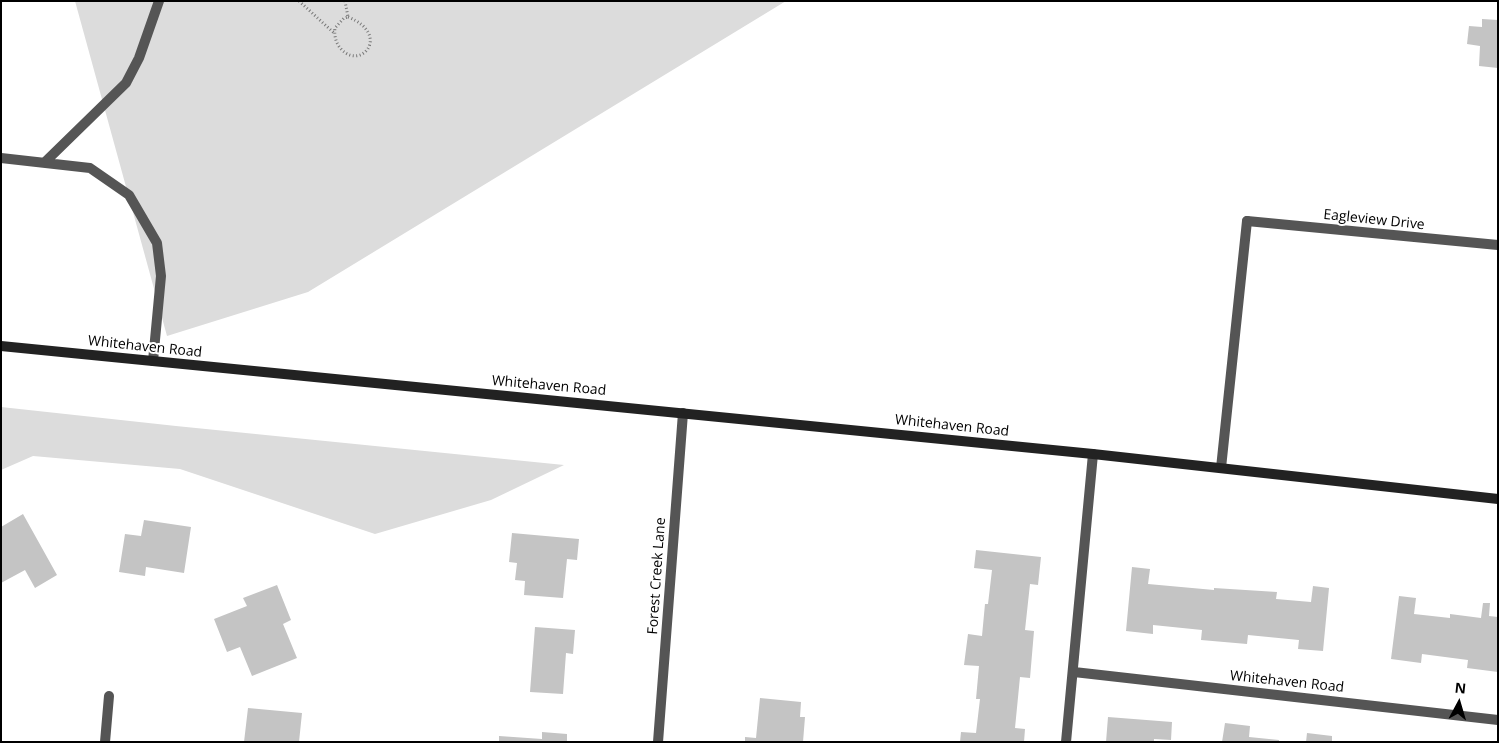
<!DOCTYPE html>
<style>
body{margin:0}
#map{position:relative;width:1499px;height:743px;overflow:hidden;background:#fff;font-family:"Open Sans",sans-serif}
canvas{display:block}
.frame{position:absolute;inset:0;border:2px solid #000;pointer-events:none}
.north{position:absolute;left:1434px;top:678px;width:50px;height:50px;-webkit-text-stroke:4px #fff;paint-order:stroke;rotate:6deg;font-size:14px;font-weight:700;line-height:20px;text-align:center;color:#000}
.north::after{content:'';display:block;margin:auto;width:18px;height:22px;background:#000;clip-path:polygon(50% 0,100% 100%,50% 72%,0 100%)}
</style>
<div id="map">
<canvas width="1499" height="743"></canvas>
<div class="frame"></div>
<div class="north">N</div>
</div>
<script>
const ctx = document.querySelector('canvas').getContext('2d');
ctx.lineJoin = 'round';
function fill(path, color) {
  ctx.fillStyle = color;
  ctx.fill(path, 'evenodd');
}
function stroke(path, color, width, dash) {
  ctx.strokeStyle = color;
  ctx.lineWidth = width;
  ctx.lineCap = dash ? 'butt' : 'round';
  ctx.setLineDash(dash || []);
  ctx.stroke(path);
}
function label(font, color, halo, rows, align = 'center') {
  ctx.font = font + ' "Open Sans",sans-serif';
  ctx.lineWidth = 4;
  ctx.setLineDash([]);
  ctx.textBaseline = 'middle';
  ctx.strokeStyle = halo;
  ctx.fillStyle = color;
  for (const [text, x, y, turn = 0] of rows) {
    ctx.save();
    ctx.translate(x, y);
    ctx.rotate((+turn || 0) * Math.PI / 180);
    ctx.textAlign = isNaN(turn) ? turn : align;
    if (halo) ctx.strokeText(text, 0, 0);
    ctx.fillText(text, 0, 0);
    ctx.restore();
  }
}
fill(new Path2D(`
 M75,1H786L308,292L167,336Z
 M1,407L176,426L564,465L491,500L375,534L180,469L33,456L1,470Z`), '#dcdcdc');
fill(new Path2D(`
 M1482,19L1498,20V68L1479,66L1480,46L1467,44L1469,26L1482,27Z
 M23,514L57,575L35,588L25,570L1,583V527Z
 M144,520L191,527L184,573L146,567L145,576L119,572L125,534L141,536Z
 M512,533L579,539L577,560L567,559L563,598L524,595L525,581L515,580L517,563L509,562Z
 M976,550L1041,557L1038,585L1030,584L1025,630L1034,631L1030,678L1020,677L1015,728L1025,729L1024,742H960L961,732L976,733L980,699H976L979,666L964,665L968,634L982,636L985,604H988L992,570L974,568Z
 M1132,567L1150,569L1148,584L1214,590V588L1277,592L1276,599L1311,602L1313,586L1329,588L1323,651L1298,649L1299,640L1248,635L1247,644L1201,640L1202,630L1153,625V634L1126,631Z
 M277,585L291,620L283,624L297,658L252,676L240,647L227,652L214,619L247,606L243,598Z
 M1399,596L1416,598L1414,614L1450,618V614L1481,618L1483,603H1490L1489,616L1498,617V672L1467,668L1468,660L1422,654L1421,663L1391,659Z
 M535,627L575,630L573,654L566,653L563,694L530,692Z
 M760,698L801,702L800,717H805L803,742H745V737L756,738Z
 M248,708L302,713L299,742H244Z
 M1108,717L1172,722L1171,740L1154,739V742H1106Z
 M1225,723L1250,726L1249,737L1279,740V742H1222Z
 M542,732L567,734V742H499V736L542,739Z
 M1307,733L1332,736V742H1306Z`), '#c4c4c4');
stroke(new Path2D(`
 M299,1L334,33
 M345,1L348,17
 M348,17C391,34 362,70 342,50C336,44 334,36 335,28L344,18Z`), '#777', 3, [1, 2.5]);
stroke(new Path2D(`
 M1,158L90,168L129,195L157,243L161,276L153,361
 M44,163L126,83L139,58L159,1
 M1221,468L1247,221`), '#555', 10);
stroke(new Path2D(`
 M1247,221L1498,245
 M1074,672L1498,720
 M105,742L109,696
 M658,742L683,413
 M1066,742L1093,454`), '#555', 10);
stroke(new Path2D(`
 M1,346L1093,454L1498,499`), '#222', 10);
label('14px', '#000', '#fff', [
 ["Eagleview Drive",1374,220,6],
 ["Whitehaven Road",145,347,6],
 ["Whitehaven Road",549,386,5],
 ["Whitehaven Road",952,426,6],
 ["Forest Creek Lane",657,576,-86],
 ["Whitehaven Road",1287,682,6]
]);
</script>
